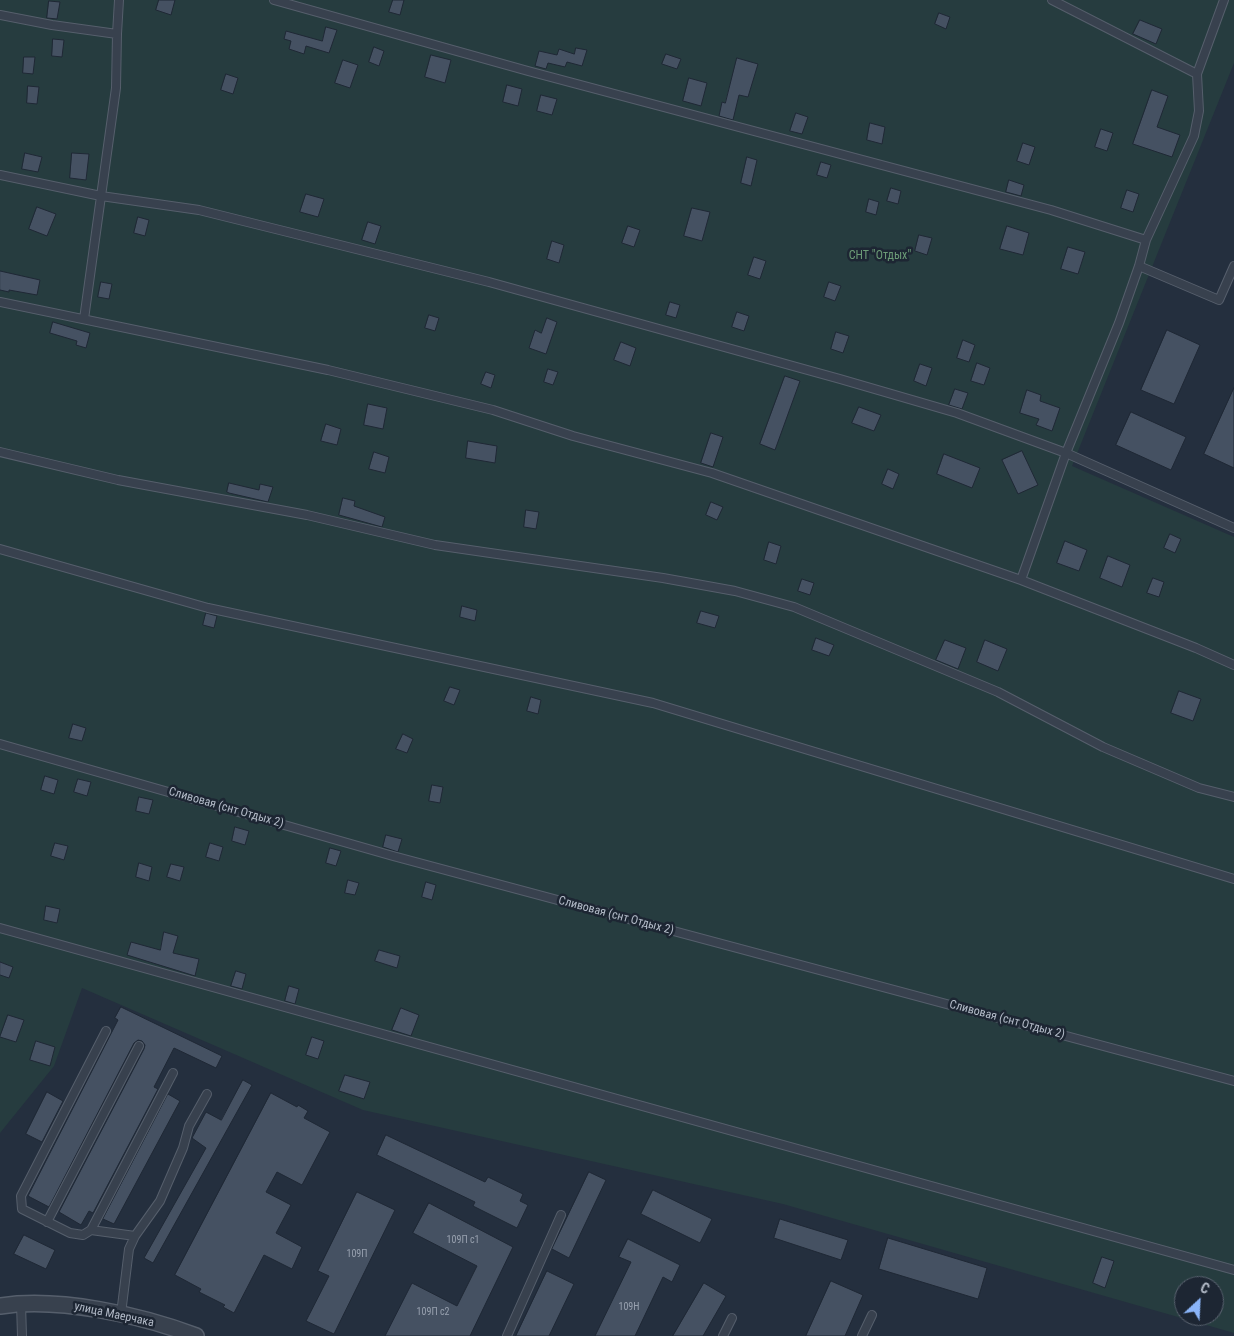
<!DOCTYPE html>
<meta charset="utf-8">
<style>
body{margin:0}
#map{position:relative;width:1234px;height:1336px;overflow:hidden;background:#242f3e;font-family:"Roboto Condensed",sans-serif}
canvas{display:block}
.north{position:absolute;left:1174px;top:1276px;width:50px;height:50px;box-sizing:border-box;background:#1d2633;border:1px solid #59626f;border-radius:50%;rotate:25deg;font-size:14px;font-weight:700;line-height:20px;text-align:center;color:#b4bcc9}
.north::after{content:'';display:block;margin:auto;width:18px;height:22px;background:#8ab4f8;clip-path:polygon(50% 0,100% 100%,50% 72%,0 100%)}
</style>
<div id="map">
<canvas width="1234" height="1336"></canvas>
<div class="north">С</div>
</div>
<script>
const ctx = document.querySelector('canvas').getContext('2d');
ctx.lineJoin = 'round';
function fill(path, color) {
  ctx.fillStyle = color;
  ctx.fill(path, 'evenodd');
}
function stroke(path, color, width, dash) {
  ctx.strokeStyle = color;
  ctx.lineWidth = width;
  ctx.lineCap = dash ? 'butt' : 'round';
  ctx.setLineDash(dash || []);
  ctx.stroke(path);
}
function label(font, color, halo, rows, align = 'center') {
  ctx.font = font + ' "Roboto Condensed",sans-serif';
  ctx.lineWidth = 5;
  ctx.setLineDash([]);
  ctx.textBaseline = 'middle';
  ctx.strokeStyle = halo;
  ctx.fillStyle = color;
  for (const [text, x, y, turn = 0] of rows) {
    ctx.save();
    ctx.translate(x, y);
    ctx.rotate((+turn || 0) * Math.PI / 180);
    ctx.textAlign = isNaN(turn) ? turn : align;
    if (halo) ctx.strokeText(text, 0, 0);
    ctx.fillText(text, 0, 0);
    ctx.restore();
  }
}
fill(new Path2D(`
 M0,0H1234V63L1072,466L1234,537V1333L783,1204L363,1110L82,988L54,1066L0,1133ZM1184,1286H1214V1316H1184Z`), '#263c3f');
const building = new Path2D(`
 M159,0H175L171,15L156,10Z
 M393,0H404L400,15L389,12Z
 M49,1L60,2L57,19L47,18Z
 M939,13L950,17L946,29L935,24Z
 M1140,20L1162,29L1156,44L1133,34Z
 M326,27L337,30L329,53L306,46L304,54L289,49L291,41L284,39L286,31L322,41Z
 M53,39L64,40L62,57L52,56Z
 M374,47L384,51L379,66L369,62Z
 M576,48L587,50L582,66L567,62L565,67L548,63L546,69L535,66L539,51L557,55L559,49L574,54Z
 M666,54L681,59L677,69L662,64Z
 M431,55L451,60L445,83L425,77Z
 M24,57H35L33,74L23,73Z
 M737,58L758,64L748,97L739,95L733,120L719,116L722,102L725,103Z
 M343,60L358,65L350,88L335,83Z
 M226,74L238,78L233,94L221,90Z
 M689,78L707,83L701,106L683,101Z
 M507,85L522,89L518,106L503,102Z
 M28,86L39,87L37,104L27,103Z
 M1152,90L1168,96L1157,127L1180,135L1172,157L1133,144Z
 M541,95L557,99L552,115L537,111Z
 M796,113L808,117L802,134L790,131Z
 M870,123L885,127L882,144L867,140Z
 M1101,129L1113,133L1107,151L1095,147Z
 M1023,143L1035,147L1029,165L1017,161Z
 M25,153L42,157L38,172L22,169Z
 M72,153L89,154L86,180L70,178Z
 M747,157L757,160L751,186L741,183Z
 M821,162L831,165L827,178L817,175Z
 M1009,180L1024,185L1021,196L1006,192Z
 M891,188L901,191L898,204L887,201Z
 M1127,190L1139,194L1133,212L1121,208Z
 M306,194L324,199L318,217L300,212Z
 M869,199L879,202L876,215L866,212Z
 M37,207L56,214L47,236L29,229Z
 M692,208L710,212L702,241L684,236Z
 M138,217L149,220L145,236L134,233Z
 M368,222L381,226L375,244L362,240Z
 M628,226L640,230L634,247L622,243Z
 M1007,226L1029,233L1023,255L1000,249Z
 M919,235L932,238L927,255L915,251Z
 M552,241L564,245L559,263L547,259Z
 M1068,247L1085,252L1078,274L1061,269Z
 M754,257L766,261L760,279L748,275Z
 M0,271L40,280L37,295L9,290V292L0,290Z
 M101,282L112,284L109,299L98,297Z
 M829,282L841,286L835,301L824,297Z
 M670,302L680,305L676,318L666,315Z
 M737,312L749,316L744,331L732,327Z
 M429,315L439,318L435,331L425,328Z
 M547,318L557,322L546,354L529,348L535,330L541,333Z
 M53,322L90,333L86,348L76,345L77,341L50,333Z
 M1167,330L1200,345L1174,404L1141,390Z
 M836,332L849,336L843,353L831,349Z
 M963,340L975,345L969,362L957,358Z
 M621,342L636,348L630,366L614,360Z
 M977,363L990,368L984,385L971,381Z
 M920,364L932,368L926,386L914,381Z
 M548,369L558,372L553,385L544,382Z
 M486,372L495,375L491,388L481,384Z
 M785,376L800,381L775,450L760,444Z
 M1234,388V468L1204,454Z
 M955,389L968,393L962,409L949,405Z
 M1027,390L1041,395L1040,401L1060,408L1052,431L1036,425L1039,419L1020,413Z
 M368,404L387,408L383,429L364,425Z
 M859,407L881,415L874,431L852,423Z
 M1131,412L1186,437L1171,470L1116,445Z
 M326,424L341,429L337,445L321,441Z
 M711,433L723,437L713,467L701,463Z
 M468,441L497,446L495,463L466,458Z
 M1022,451L1038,485L1018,494L1002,460Z
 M374,452L389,457L385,473L369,469Z
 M944,454L980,468L972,488L937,474Z
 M888,469L899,474L893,489L882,484Z
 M229,483L259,490L260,484L273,487L268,502L229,493L227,492Z
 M343,498L355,501L354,506L385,517L382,527L339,515Z
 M711,502L723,507L717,520L706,515Z
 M526,510L539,512L536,529L524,527Z
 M1170,534L1181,539L1175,553L1164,548Z
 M1065,541L1087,550L1079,571L1057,563Z
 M769,542L781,546L776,564L764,560Z
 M1108,556L1130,565L1122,587L1100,578Z
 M1153,578L1164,582L1159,597L1147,593Z
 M802,579L814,583L810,595L798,591Z
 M462,606L477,610L475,621L460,617Z
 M701,611L719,616L715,628L697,623Z
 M206,613L217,616L214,628L203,625Z
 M816,638L834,645L829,656L812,650Z
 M945,640L966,648L958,669L936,660Z
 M985,640L1007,649L998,671L977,662Z
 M450,687L460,690L454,705L444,701Z
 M1179,691L1201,699L1193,721L1171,713Z
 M531,697L541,700L538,714L527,711Z
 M73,724L86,728L82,741L69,738Z
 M403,734L413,739L407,753L396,749Z
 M45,776L58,780L54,794L41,790Z
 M78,779L91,782L87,796L74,792Z
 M432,785L443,787L440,803L429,801Z
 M139,797L153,800L149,814L136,811Z
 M235,827L249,831L245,845L232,841Z
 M386,835L402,839L398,852L383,847Z
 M55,843L68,846L64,860L51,856Z
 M210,843L223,847L219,861L206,857Z
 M330,848L341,851L336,866L326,863Z
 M139,863L152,867L149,881L136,877Z
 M171,864L184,867L180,881L167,877Z
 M348,880L359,883L355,895L345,893Z
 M426,882L436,885L432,900L422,897Z
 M46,906L60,909L57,923L44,920Z
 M164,932L178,936L173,953L199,959L195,976L127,955L131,942L160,950Z
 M379,950L400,956L397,968L375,961Z
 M0,962L13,967L9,978L0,975Z
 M236,971L246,974L242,989L231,986Z
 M289,986L299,989L295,1004L285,1001Z
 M121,1007L222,1056L216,1068L174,1048L154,1087L158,1089L93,1213L89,1211L81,1225L59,1212L144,1049L145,1045L142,1041L138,1040L134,1043L49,1207L28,1196L118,1020L115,1018Z
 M401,1008L419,1015L411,1036L392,1030Z
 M8,1015L24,1020L16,1042L0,1037Z
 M312,1037L324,1041L318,1059L306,1055Z
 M36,1041L55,1047L50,1066L30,1060Z
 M345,1075L370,1082L364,1099L339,1091Z
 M243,1080L252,1085L153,1263L144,1258L206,1148L192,1138L206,1112L221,1120Z
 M47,1092L63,1101L42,1142L26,1134Z
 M271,1093L297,1107L298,1105L308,1111L304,1118L330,1132L302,1185L277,1172L266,1192L291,1205L276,1233L302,1247L292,1269L264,1255L234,1313L223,1307L225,1305L199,1292L201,1289L175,1275Z
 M168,1094L180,1101L114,1224L103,1219Z
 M386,1135L485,1182L488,1177L523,1194L520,1201L528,1205L517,1228L473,1206L475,1202L377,1155Z
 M589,1172L606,1180L569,1258L552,1249Z
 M653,1190L712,1219L700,1243L641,1214Z
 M357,1192L395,1210L334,1334L306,1321L329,1276L318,1271Z
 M429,1203L513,1247L470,1336H385L412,1283L457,1306L477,1266L413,1233Z
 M780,1219L848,1240L841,1260L774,1238Z
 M24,1235L55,1250L46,1269L14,1254Z
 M888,1238L987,1268L978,1299L879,1269Z
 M628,1239L680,1265L672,1282L663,1277L635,1336H595L631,1262L619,1257Z
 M1102,1257L1114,1261L1105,1288L1093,1283Z
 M547,1271L574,1284L549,1336H516Z
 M831,1281L863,1295L845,1336H806Z
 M704,1283L726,1296L703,1336H673Z`);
fill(building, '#455162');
stroke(building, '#1f2835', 1);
const service = new Path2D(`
 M274,0L528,71L1051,210L1146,240
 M1052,0L1197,74
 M0,15L52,25L117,34
 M0,175L101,196L199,210L489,282L840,379L957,413L1066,453L1234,528
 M1139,266L1219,300L1234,266
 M0,302L328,370L493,410L573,436L712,473L1021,580L1196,648L1234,665
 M84,319L116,88L117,34L119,0
 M0,452L118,480L307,515L435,545L663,578L735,591L794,607L998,692L1103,747L1199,788L1234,797
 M0,549L208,608L653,703L1234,879
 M1021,580L1066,453L1119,323L1139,266L1146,240L1194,136L1199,111L1197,74L1224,0
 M0,744L393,856L1234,1081
 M0,928L1234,1270
 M106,1031L21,1196L22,1209L70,1233L83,1235L91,1230L135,1236
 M47,1222L139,1046
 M91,1230L173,1073
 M21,1303L22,1336
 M121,1314L129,1249L135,1236L160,1201L183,1148L189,1126L207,1094
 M507,1336L561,1215
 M723,1336L732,1318
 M862,1336L872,1315`);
const minor = new Path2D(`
 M0,1306C59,1297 141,1315 196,1336`);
stroke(service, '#565f6c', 10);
stroke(minor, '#565f6c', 18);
stroke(service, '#38414e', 8);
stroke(minor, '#38414e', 15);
label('10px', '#98a1af', null, [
 ["109П с1",463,1240],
 ["109П",357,1254],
 ["109Н",629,1307],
 ["109П с2",433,1312]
]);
label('12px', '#6b9a76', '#1d2633', [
 ["СНТ \"Отдых\"",880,256]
]);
label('12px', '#b4bcc9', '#1d2633', [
 ["Сливовая (снт Отдых 2)",226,808,16],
 ["Сливовая (снт Отдых 2)",616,916,15],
 ["Сливовая (снт Отдых 2)",1007,1020,15],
 ["улица Маерчака",114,1315,12]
]);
</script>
